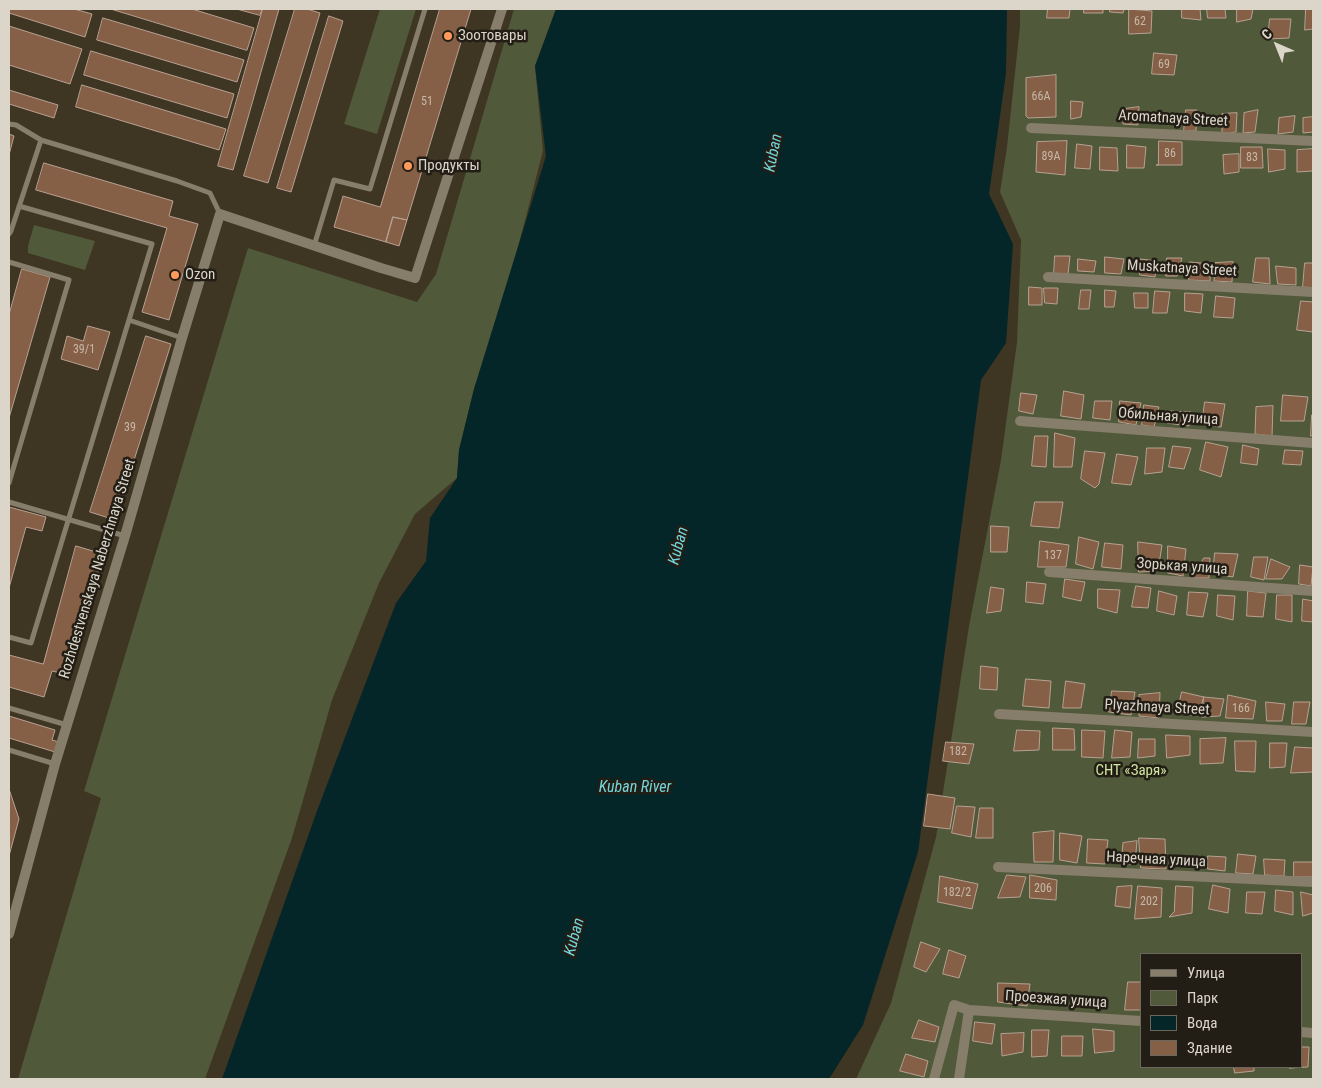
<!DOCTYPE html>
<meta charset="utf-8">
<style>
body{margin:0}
#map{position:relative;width:1322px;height:1088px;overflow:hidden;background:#3f3523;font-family:"Roboto Condensed",sans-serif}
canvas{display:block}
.frame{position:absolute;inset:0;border:10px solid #dbd5ca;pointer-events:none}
.legend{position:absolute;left:1140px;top:953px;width:162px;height:115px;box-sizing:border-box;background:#221e15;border:1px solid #6c675d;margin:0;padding:6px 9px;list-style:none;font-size:15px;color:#dbd5ca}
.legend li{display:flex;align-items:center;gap:10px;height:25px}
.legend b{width:25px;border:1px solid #6c675d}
.north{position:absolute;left:1252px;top:20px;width:50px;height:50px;-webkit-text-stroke:4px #221e15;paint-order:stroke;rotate:316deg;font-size:14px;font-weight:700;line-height:20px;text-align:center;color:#dbd5ca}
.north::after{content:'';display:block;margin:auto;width:18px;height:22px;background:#dbd5ca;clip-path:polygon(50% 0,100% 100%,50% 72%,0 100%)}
</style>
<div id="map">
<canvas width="1322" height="1088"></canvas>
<div class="frame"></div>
<ul class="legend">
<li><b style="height:6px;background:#867d6b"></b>Улица</li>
<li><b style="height:14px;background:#505939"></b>Парк</li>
<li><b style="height:14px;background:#042628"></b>Вода</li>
<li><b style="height:14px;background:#866046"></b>Здание</li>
</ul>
<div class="north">С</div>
</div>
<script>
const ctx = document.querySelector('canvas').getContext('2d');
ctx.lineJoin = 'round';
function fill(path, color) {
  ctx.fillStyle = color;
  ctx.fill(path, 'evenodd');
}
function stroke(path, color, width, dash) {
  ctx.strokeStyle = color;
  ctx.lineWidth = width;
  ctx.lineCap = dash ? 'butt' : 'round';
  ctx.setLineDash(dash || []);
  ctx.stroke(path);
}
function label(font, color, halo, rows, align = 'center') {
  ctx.font = font + ' "Roboto Condensed",sans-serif';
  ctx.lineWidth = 5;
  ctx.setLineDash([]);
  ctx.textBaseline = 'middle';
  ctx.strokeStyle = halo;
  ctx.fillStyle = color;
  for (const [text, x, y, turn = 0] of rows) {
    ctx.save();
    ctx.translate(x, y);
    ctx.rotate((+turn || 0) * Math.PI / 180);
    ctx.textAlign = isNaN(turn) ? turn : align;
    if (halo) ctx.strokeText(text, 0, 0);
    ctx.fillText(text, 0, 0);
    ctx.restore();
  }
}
fill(new Path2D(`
 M380,9H416L377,134L344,124Z
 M514,9H556L535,66L543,151L513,267L474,389L459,450L457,478L415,514L379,583L332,700L292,838L205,1079H18L101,798L84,791L248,248L417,302L436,274Z
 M1020,9H1313V1079H856L891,1003L936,837L969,626L1001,460L1017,342L1021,240L1000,192L1007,147L1020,26ZM1141,954H1301V1067H1141Z
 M34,225L95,241L85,270L28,253V246Z`), '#505939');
fill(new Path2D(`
 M556,9H1007L1006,73L989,194L1013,244L1006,343L981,380L918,852L863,1025L829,1079H222L317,811L396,603L426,561L430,518L457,478L459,450L474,389L546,156L535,66Z`), '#042628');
const building = new Path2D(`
 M9,9H74L92,14L85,37L9,13Z
 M111,9H192L254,28L247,50Z
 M237,9H262L260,15Z
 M263,9H279L233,170L218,166Z
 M295,9H307L320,13L268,183L244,176Z
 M440,9H471L407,220L393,217L386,242L334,227L343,196L380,207Z
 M1048,9H1070L1069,18H1047Z
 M1084,9H1103V13H1084Z
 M1110,9H1124L1123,13L1110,12Z
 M1129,9L1152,11L1151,33L1129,34Z
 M1182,9H1200L1201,20L1182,18Z
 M1207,9H1225L1226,18H1208Z
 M1237,9H1253L1251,19L1237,22Z
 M1306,9H1313V29L1305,30Z
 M329,16L343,21L291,192L277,188Z
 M103,18L244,60L237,82L97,40Z
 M1270,19H1291L1289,38L1268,39Z
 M9,26L82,49L70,84L9,65Z
 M91,51L234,94L227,118L84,75Z
 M1154,53L1177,55L1174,75L1152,74Z
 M1056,75V117L1028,118L1026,116V78Z
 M82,85L226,129L219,150L76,107Z
 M9,90L58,105L54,118L9,104Z
 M1071,101L1083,102L1081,117L1071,119Z
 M1139,107L1138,125L1123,124L1124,109Z
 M1186,110H1197L1196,131H1184Z
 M1258,110L1255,132L1243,133L1244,113Z
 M1237,113L1236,132L1222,134V114Z
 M1295,116L1293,132L1278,134L1279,118Z
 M1313,117V132L1303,133V118Z
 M9,134L14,136L9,155Z
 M1067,141L1065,175L1036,172L1037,142Z
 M1159,141L1182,142V165H1156H1158Z
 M1077,144L1092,146L1090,169L1075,168Z
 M1127,145L1146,147L1144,168H1127Z
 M1100,147L1117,148L1118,171L1100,170Z
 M1241,147H1262L1263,168H1241Z
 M1268,149L1285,150V169L1269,172Z
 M1313,149V171L1297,172V150Z
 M1239,154V172L1224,174L1223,155Z
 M44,163L173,201L169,216L198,224L169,320L142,312L167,228L36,190Z
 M393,217L407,220L399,246L386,242Z
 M1055,256H1070L1068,274H1054Z
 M1105,257L1124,259L1121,274L1105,273Z
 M1167,258H1182L1177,276H1166Z
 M1256,258H1269L1270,284L1253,282Z
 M1078,259L1096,261L1094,272L1078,271Z
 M1140,259L1157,261L1155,277L1140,275Z
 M1190,262L1211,264L1210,281L1189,280Z
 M1233,262L1232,282L1214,281L1215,263Z
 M1305,263H1313V288L1303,287Z
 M1276,266L1296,268V285L1278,284Z
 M22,269L50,277L9,418V315Z
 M1029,287L1042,288V305H1029Z
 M1044,288H1058L1057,304L1045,303Z
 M1081,290H1091L1089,309H1079Z
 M1105,290L1116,291L1114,307H1105Z
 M1155,291L1170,292L1167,313H1153Z
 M1134,293H1148V308H1135Z
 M1185,293L1203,294L1201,313L1185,311Z
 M1216,296L1235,298L1233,318L1214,317Z
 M1301,301L1313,302V332L1297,330Z
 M88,326L110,332L98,370L61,359L67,336L83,341Z
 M146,336L171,344L115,520L90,512Z
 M1064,391L1084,395L1081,419L1061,416Z
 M1021,393L1037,395L1033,414L1019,411Z
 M1283,395L1308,397L1304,421H1281Z
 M1095,401H1112L1110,420L1093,418Z
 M1120,401L1141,403L1136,425L1119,422Z
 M1205,402L1225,404L1221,427L1202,425Z
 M1144,405L1159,407L1154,427L1142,425Z
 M1273,406L1272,436L1255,434L1256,407Z
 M1168,411L1191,412L1189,426L1167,423Z
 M1312,415H1313V436H1311Z
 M1055,433L1075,438L1072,467H1054Z
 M1035,436H1048L1046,467L1032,466Z
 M1206,442L1228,447L1221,477L1200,470Z
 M1243,445L1259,449L1257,465L1241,463Z
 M1173,446L1191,448L1184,469L1169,467Z
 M1147,448H1165L1162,472L1145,474Z
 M1285,450L1303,451L1301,465L1283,464Z
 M1085,451L1105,453L1099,484L1095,488L1081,479Z
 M1117,454L1138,457L1131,485L1112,483Z
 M1035,502H1063L1059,528L1031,526Z
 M9,507L46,517L42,531L26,527L9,588Z
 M991,526L1009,527L1007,552H991Z
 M1079,537L1099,542L1093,569L1076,564Z
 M1040,541L1069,545L1066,567H1038Z
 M1138,542L1162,545L1158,571L1139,572Z
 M1105,543L1123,545L1121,569L1102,567Z
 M76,546L103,554L69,675L52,671L44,697L9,687V655L43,664Z
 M1168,546L1186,549L1183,576L1168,573Z
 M1215,553L1238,554L1233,577L1213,574Z
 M1254,557H1268L1264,580L1251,577Z
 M1204,558H1210L1209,578H1193Z
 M1271,559L1290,567L1282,579H1266Z
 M1300,565L1313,567L1311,586L1299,584Z
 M1065,579L1085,582L1081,601L1063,597Z
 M1027,582L1046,584L1043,604L1026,602Z
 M1136,586L1151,588L1148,608L1132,607Z
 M991,587L1004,589L1001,611L987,613Z
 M1098,589L1120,590L1117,613L1098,608Z
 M1159,591L1177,596L1174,615L1157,611Z
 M1248,591L1266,593L1263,617L1247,616Z
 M1189,592L1208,593L1203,617L1187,615Z
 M1218,595L1235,596L1233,620L1217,616Z
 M1277,595H1292V622L1276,619Z
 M1303,599L1313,601V622L1302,621Z
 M981,666L998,668L997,690L980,689Z
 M1026,679L1051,681L1049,708L1023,706Z
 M1066,681L1085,684L1081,708H1063Z
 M1112,691L1135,692L1131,715L1109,712Z
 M1182,692L1204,697L1197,716L1177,713Z
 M1160,693L1159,718L1139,716V695Z
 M1228,695L1256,701L1253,719L1226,718Z
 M1204,697L1224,699L1220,716L1202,717Z
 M1266,702L1285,704L1282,721H1267Z
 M1294,702H1310L1306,724H1292Z
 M9,716L55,730L52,740L59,742L55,752L9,738Z
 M1053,728L1074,729L1075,750H1053Z
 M1017,730L1040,731L1039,750L1014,751Z
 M1082,730L1105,731L1103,758L1082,757Z
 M1115,730L1132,732L1130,757L1112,758Z
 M1166,735L1190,736V755L1167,758Z
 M1226,738L1223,763L1200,764V739Z
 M1139,739H1155V756L1138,758Z
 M1235,741H1256L1255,772L1236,771Z
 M946,742L974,744L969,764L943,761Z
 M1270,743H1287L1285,767L1270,768Z
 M1295,747L1313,748V772L1291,773Z
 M9,789L19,819L9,856Z
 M928,794L955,798L950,829L924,826Z
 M957,806L975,807L971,837L952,833Z
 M980,808H993V838H976Z
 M1054,831L1053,862H1034L1033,833Z
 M1060,833L1082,836L1077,863L1060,860Z
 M1139,838L1165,839L1166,869L1141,868Z
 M1088,839L1108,840L1105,864L1087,863Z
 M1137,841L1135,864H1121L1123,843Z
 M1238,854L1256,856L1253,874L1236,873Z
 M1208,856L1226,857L1225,871L1208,869Z
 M1264,859L1285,860L1284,876L1265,875Z
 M1294,862H1313V877H1294Z
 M1007,875L1026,877L1020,897L998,898Z
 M1030,875L1057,880L1056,900L1030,898Z
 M940,876L978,884L972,909L938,902Z
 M1213,885L1230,889L1228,913L1209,909Z
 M1132,886L1130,908L1115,906L1117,887Z
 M1138,886L1162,888L1161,917L1135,919Z
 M1176,886L1193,887L1192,913L1169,917L1174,912Z
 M1276,890L1293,892V915L1275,911Z
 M1247,892H1265L1262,914L1246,913Z
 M1301,892L1313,895V913L1303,916Z
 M921,942L940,949L926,972L914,967Z
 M949,950L966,956L959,978L943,974Z
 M1128,982H1141V1010H1125Z
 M998,983L1030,984L1027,1006L998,1002Z
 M919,1020L939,1027L935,1042L912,1038Z
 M975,1022L995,1024L992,1044L973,1041Z
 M1093,1029L1114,1031V1051L1095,1053Z
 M1032,1030H1049L1047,1056L1032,1057Z
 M1024,1033L1023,1052L1002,1056L1001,1034Z
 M1062,1036H1083L1082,1056H1062Z
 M1301,1047H1309L1308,1067L1289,1068L1301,1067Z
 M906,1054L928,1061L924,1077L900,1071Z
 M1234,1067H1254V1071L1235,1073Z`);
fill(building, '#866046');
stroke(building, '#b7a193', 1);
stroke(new Path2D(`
 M9,124L16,125L41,140
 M9,234L11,231L41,140L177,181L210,193L220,214
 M314,246L334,180L370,189L425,9
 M9,262L69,280L9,483
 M129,320L182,338
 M9,502L125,536
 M9,637L31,643L152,244L19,206
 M9,708L67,725
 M9,750L55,764`), '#867d6b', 5);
stroke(new Path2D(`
 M1031,128L1313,141
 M1048,277L1313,292
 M1020,421L1313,443
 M1049,572L1313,591
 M999,714L1313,732
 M998,867L1313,882
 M9,934L55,764L125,536L182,338L220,214L381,268L415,278L502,9
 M1301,1032L1313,1033
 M934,1079L954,1005L969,1010L1141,1021
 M959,1079L969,1010`), '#867d6b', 10);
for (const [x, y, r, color] of [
 [448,36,5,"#ff9b5a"],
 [408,166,5,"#ff9b5a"],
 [175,275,5,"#ff9b5a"]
]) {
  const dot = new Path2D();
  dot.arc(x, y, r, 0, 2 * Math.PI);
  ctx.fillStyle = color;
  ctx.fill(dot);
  stroke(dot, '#221e15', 2);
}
label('12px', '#c6b8a9', null, [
 ["62",1140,22],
 ["69",1164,65],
 ["66А",1041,97],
 ["51",427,102],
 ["86",1170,154],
 ["89А",1051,157],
 ["83",1252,158],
 ["39/1",84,350],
 ["39",130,428],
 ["137",1053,556],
 ["166",1241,709],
 ["182",958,752],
 ["206",1043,889],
 ["182/2",957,893],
 ["202",1149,902]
]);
label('15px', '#dbd5ca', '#221e15', [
 ["Зоотовары",458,36],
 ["Продукты",418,166],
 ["Ozon",185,275]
], 'left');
label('15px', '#dbd5ca', '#221e15', [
 ["Aromatnaya Street",1173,119,3],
 ["Muskatnaya Street",1182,269,3],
 ["Обильная улица",1168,417,4],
 ["Зорькая улица",1182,567,4],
 ["Rozhdestvenskaya Naberzhnaya Street",98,569,-73],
 ["Plyazhnaya Street",1157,708,3],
 ["Наречная улица",1156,860,3],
 ["Проезжая улица",1056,1000,4]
]);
label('15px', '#d0e59f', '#221e15', [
 ["СНТ «Заря»",1131,771]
]);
label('italic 16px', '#72d5db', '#221e15', [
 ["Kuban",774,153,-79],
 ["Kuban",679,546,-75],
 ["Kuban River",635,788],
 ["Kuban",575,937,-75]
]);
</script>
